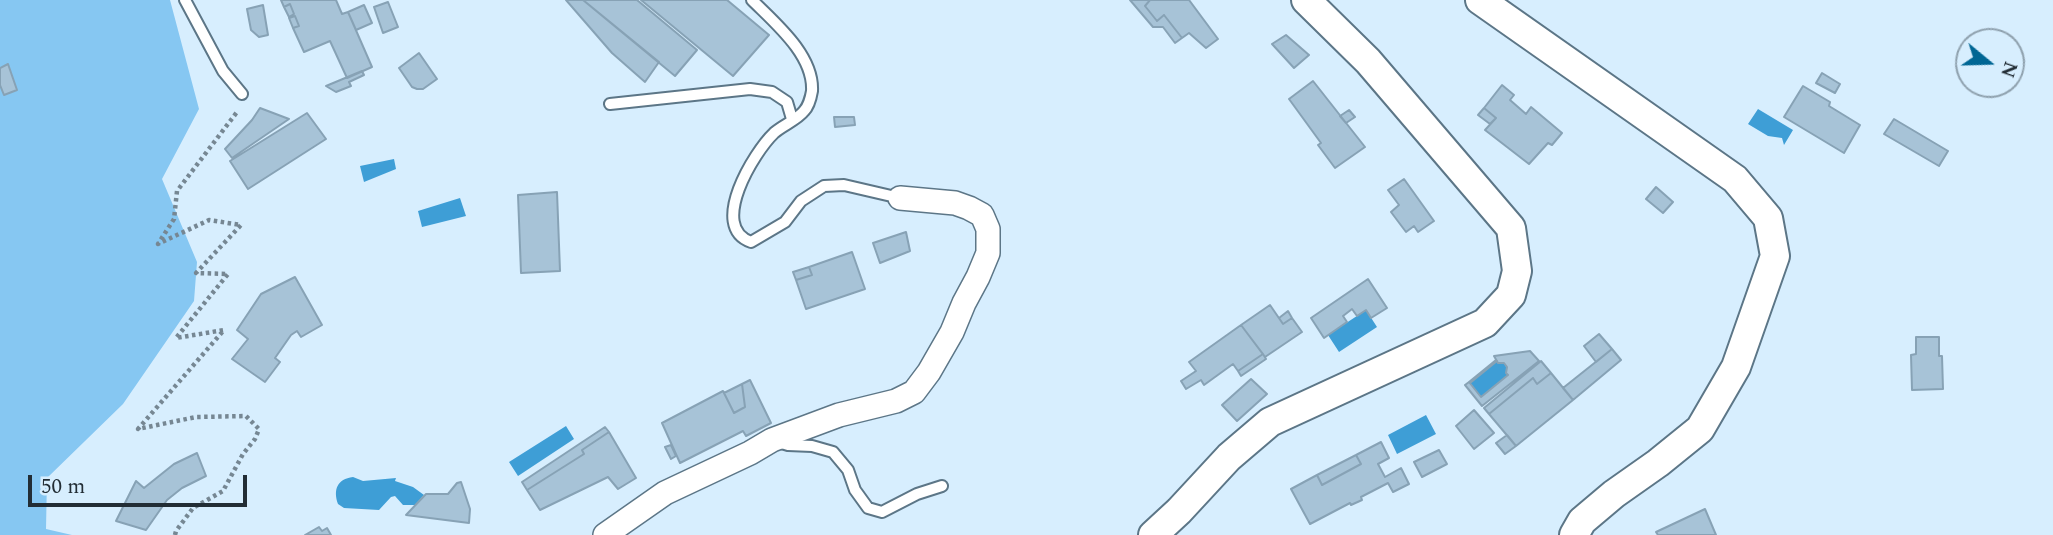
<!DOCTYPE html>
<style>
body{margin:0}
#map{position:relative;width:2053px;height:535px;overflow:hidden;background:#d7eefe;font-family:Spectral,serif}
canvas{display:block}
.north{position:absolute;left:1955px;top:28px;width:70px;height:70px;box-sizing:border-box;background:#d7eefe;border:2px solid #8fa1ae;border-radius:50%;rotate:109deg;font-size:19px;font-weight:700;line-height:28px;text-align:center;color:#222d35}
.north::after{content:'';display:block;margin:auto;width:24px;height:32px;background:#006694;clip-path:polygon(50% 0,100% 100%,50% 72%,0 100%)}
.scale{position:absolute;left:28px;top:475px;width:219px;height:32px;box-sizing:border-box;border:4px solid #222d35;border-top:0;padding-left:9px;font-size:21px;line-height:24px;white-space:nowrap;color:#222d35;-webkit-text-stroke:5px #d7eefe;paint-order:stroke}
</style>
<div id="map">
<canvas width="2053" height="535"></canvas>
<div class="north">N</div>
<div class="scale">50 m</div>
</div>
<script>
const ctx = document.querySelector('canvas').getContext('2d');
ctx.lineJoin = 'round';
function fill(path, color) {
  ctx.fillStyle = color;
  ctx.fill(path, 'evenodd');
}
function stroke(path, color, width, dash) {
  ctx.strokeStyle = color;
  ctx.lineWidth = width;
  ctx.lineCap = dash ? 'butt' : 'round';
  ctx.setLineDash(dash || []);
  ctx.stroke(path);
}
fill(new Path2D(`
 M0,0H170L199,109L162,179L197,262L194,301L123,404L47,478L46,529L72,535H0Z`), '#86c7f2');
fill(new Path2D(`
 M1758,109L1793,130L1784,145L1782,138L1768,136L1748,124Z
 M394,159L396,169L364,182L360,166Z
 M460,198L466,216L422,227L418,211Z
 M1366,310L1377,327L1339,352L1328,335Z
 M1497,361C1507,362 1506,367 1508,375L1481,397L1470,383Z
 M1426,415L1436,434L1397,454L1388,435Z
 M566,426L574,439L518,476L509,462Z
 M353,477L363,481L396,478L395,481L413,487L424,495L415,505H403L395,496L391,497L379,510L344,508L338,504C333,490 337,479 353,477Z`), '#3e9ed6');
const building = new Path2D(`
 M281,0H336L342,14L348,12L372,67L347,78L330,41L304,52L293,28L299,26L295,16L289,18V17L294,14L290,4L284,7Z
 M566,0H583L659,62L645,82L612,53Z
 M583,0H637L697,50L675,76Z
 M641,0H727L769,35L733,76Z
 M1130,0H1150L1145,6L1157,21L1164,15L1182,38L1175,43L1163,27H1153Z
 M1150,0H1189L1218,39L1206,48L1189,33L1182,38L1164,15L1157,21L1145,6Z
 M388,2L398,27L383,33L374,7Z
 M290,4L294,14L289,17L284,7Z
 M263,5L268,35L259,37L251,30L247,9Z
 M364,5L372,23L356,30L348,12Z
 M295,16L299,26L293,28L289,18Z
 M1286,35L1309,55L1294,68L1272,44Z
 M419,53L437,79L423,89H417L412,87L399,68Z
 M8,64L17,90L4,95L0,85V68Z
 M362,71L364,75L349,82L351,86L336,92L326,86Z
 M1822,73L1840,84L1835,93L1816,83Z
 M1313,81L1365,147L1335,168L1318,145L1321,143L1289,99Z
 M1502,85L1514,95L1510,100L1526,114L1531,107L1562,133L1552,145L1548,143L1529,164L1485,130L1496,118L1484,108Z
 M1803,86L1830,102L1829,106L1860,125L1844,153L1784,117Z
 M260,108L289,119L232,158L225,149L252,120Z
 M1484,108L1496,118L1490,124L1478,115Z
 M1349,110L1355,117L1346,123L1340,116Z
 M307,113L326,139L248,189L230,161Z
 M834,117H854L855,125L835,127Z
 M1894,119L1948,151L1939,166L1884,134Z
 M1404,179L1434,221L1418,232L1414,226L1406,232L1391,212L1399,205L1388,190Z
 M1656,187L1673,202L1663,213L1646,199Z
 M557,192L560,271L521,273L518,195Z
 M906,232L910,251L880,263L873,243Z
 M852,252L865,289L806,309L796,280L812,275L809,267Z
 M809,267L812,275L796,280L793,272Z
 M295,277L322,325L301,337L297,331L291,335L275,358L280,362L265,382L232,359L248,339L237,330L261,294Z
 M1368,279L1387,308L1371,318L1366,310L1357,316L1352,309L1343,316L1347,322L1324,338L1311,318Z
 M1270,305L1283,324L1292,318L1302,332L1265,357L1241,325Z
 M1288,311L1292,318L1283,324L1279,318Z
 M1241,325L1263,354L1238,371L1233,364L1204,385L1201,380L1186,389L1181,381L1196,371L1189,362Z
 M1599,334L1612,349L1596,362L1584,346Z
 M1916,337H1939V356H1942L1943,389L1912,390L1911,355L1916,354Z
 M1612,349L1621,360L1573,400L1563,388Z
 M1530,351L1539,361L1482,406L1465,385L1469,382L1481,397L1508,375L1506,373L1507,367L1504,363H1498L1494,356Z
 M1263,354L1266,359L1241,376L1238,371Z
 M1496,360L1497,361L1470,383L1469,382Z
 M1541,361L1551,373L1537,384L1533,378L1489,414L1484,408Z
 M1551,373L1573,400L1516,446L1489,414L1533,378L1537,384Z
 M1251,379L1267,394L1237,421L1222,405Z
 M750,380L771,423L746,436L743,431L680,463L662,423L723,391L734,413L745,407L742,384Z
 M742,384L745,407L734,413L724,393Z
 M1474,410L1494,433L1474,449L1456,426Z
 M605,427L609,432L582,450L584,454L527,490L522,482Z
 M609,432L636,478L618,489L608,477L540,510L527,490L584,454L582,450Z
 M1507,435L1516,446L1505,454L1496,443Z
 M1381,442L1389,458L1378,464L1385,477L1401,468L1409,484L1393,492L1388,483L1361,497L1362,500L1351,505L1350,503L1310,524L1291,489L1317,475L1322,485L1361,464L1356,455Z
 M671,445L676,456L671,459L665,447Z
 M1439,450L1447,464L1422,477L1414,462Z
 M197,453L206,476L182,488L167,500L146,530L116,521L136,481L144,488L174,464Z
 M1356,455L1361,464L1322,485L1317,475Z
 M461,482L470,509L469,523L406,515L426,494H448L457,483Z
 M1705,509L1716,535H1658L1656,532Z
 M319,527L322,531L327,528L331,535H305Z`);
fill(building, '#a7c3d7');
stroke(building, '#87a2b5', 2);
const service = new Path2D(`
 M185,0L223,71L242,94
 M752,0C775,23 814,55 812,91C811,97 808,107 804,111C797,120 783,125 774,133C754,152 708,227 751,242L785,222L801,201L824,186L844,185L900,198
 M610,104L750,89L772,92L787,102L792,119
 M778,442L788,445L812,446L833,452L848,470L855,490L868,508L882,512L917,494L942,486`);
const minor = new Path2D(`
 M605,535L665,493L750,453L772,440L839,415L896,401L914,392L929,372L952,332L964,303L978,277L988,253V229L982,215L969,208L955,203L900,198`);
const tertiary = new Path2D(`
 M1480,0L1735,179L1768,218L1775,256L1736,367L1700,429L1658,463L1614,494L1582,521L1574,535
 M1153,535L1179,511L1229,457L1270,422L1485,323L1511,295L1517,271L1511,228L1368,61L1306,0`);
stroke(service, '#5c7687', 14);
stroke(minor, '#5c7687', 26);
stroke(tertiary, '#5c7687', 32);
stroke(new Path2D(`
 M175,535L176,531L193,508L223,491L243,454L255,439L259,429L246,416L196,417L138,429L224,330L176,338L228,274L196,273L241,225L209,220L158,244L174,219L177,191L237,112`), '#768793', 4.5, [3.5, 3.5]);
stroke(service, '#fff', 10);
stroke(minor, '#fff', 23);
stroke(tertiary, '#fff', 28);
</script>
